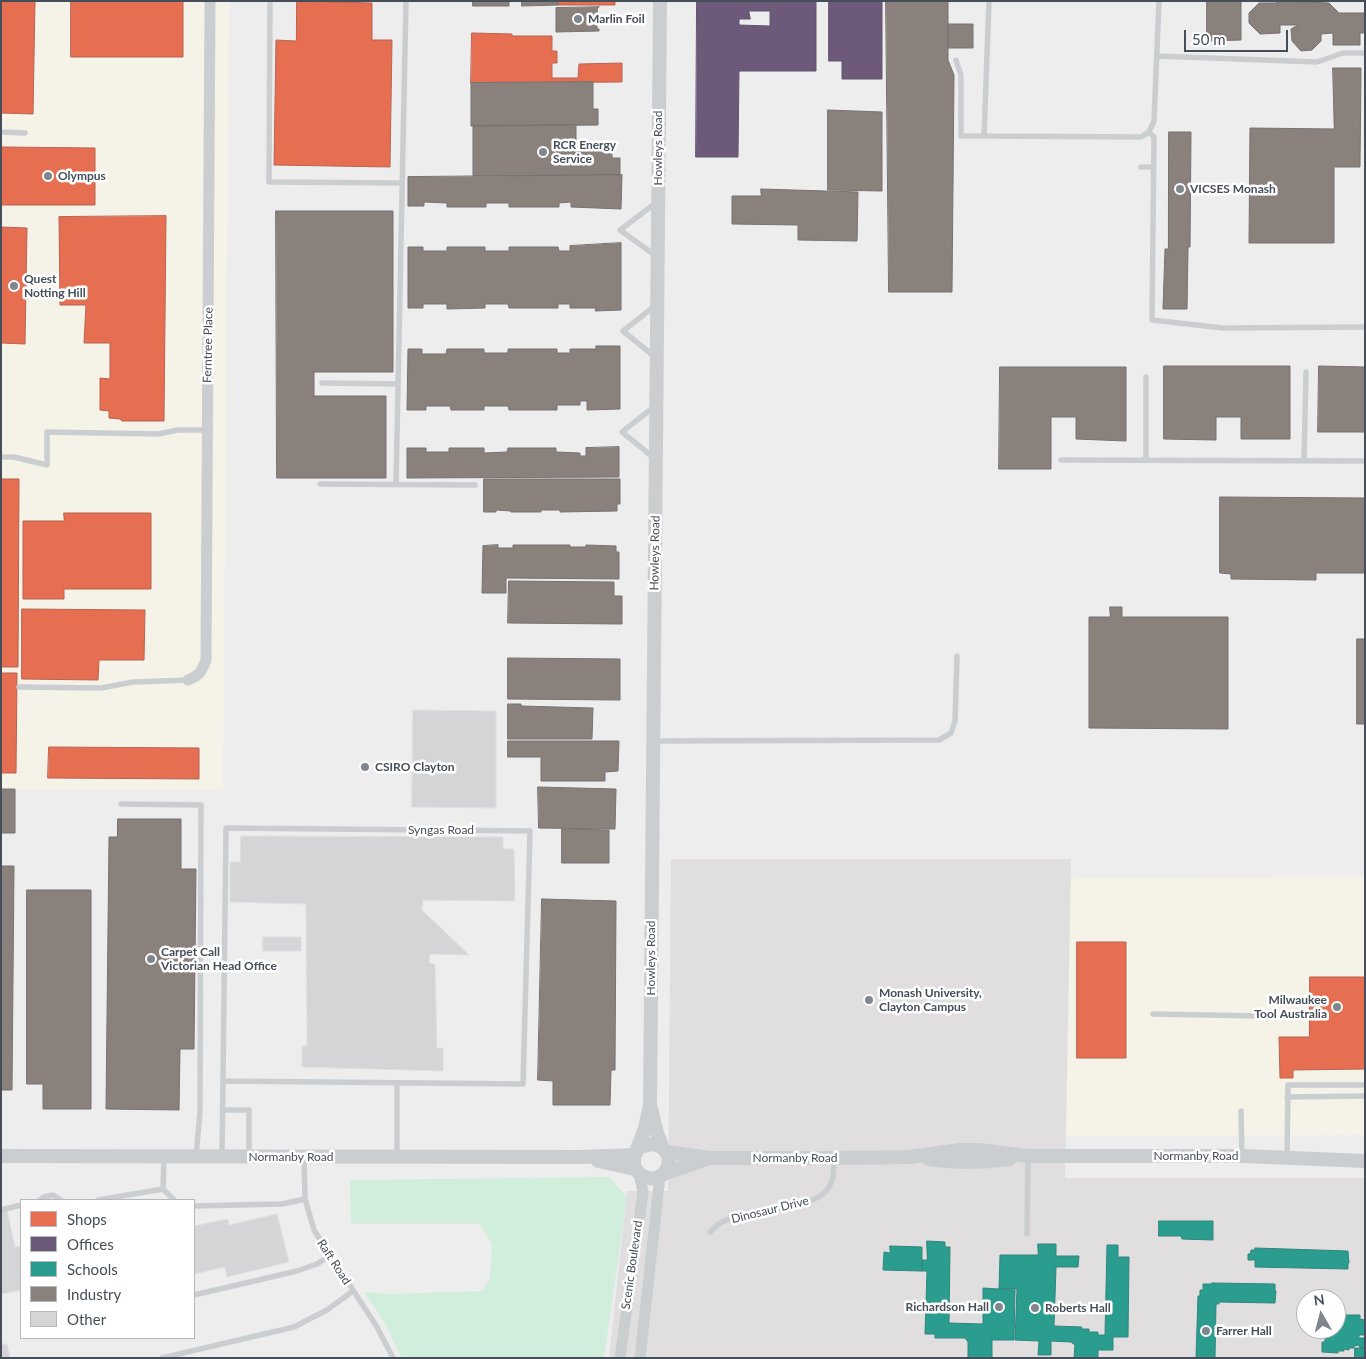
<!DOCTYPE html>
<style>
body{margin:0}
#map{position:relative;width:1366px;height:1359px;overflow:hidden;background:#eeeded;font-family:Lato,sans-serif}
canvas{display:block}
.frame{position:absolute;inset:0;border:2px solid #454e59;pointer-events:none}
.legend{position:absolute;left:20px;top:1199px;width:175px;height:140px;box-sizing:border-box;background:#fff;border:1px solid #b5b8bd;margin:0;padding:6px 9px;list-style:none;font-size:15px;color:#454e59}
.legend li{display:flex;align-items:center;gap:10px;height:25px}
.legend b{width:25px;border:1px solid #b5b8bd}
.north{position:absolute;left:1296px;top:1289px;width:50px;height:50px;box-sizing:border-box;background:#fff;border:1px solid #b5b8bd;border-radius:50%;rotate:352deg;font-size:14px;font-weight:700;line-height:20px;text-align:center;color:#454e59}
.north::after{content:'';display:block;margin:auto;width:18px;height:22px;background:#80868d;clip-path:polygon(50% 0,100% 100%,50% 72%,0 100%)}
.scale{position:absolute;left:1184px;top:30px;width:104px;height:22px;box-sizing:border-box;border:2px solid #454e59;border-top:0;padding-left:6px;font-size:15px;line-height:18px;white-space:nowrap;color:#454e59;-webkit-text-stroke:4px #fff;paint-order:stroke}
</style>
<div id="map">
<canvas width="1366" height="1359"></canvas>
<div class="frame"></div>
<ul class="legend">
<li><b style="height:14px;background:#e76f51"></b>Shops</li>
<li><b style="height:14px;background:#6d597a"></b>Offices</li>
<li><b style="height:14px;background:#2a9d8f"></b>Schools</li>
<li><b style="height:14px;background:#8a817c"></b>Industry</li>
<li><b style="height:14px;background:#d5d5d7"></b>Other</li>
</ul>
<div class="north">N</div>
<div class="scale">50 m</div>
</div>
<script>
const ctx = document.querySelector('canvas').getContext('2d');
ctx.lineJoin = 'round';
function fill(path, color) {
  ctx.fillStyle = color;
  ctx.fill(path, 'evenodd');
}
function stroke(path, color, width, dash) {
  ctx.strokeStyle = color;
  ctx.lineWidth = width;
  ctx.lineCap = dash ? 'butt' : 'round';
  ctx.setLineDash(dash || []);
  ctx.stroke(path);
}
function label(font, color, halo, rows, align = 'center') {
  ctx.font = font + ' Lato,sans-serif';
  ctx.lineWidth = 5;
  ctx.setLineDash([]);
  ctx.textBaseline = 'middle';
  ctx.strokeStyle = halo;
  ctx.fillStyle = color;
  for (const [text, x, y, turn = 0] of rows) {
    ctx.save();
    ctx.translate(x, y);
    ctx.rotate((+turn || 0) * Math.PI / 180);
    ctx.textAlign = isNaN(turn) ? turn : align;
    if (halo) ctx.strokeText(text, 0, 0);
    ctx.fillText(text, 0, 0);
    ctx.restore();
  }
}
fill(new Path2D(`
 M1,1H229L223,789H1Z
 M1365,876V1135L1066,1136L1071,879Z`), '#f5f2e8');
fill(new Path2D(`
 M671,859H1071L1065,1178H1365V1358H609L627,1191H668ZM1306,1299H1336V1329H1306Z`), '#e0dedf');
fill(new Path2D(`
 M609,1177L627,1197L604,1358H403L400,1355L386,1325L364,1292L389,1294L483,1291L490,1277L492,1244L479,1224H351L350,1180Z`), '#d1eedd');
const shops = new Path2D(`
 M1,1H35L33,114L1,113Z
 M71,1H183V57H71Z
 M297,1L372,3V40H392L390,167L274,165L276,40L296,41Z
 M558,1H615V5H558Z
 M472,33L512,34V36H552V51H557V63H552V78H578L579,64L622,63V82L471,83Z
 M1,147L95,148V205H1Z
 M166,216L164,421H122L120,419L109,418V411L100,410V378L110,379V343H84L86,305H60L59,217Z
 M1,227L27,228L25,344L1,343Z
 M1,479H19L18,667H1Z
 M64,513H151V589H64V599H23V521H64Z
 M22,609L145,610L144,660H99L98,680L22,679Z
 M1,673H17L16,773H1Z
 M49,747L199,748V779L48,778Z
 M1077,942H1126V1058H1077Z
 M1310,977H1365V1069L1293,1070V1078H1280L1279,1037H1309Z`);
fill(shops, '#e76f51');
stroke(shops, '#b66553', 1);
const offices = new Path2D(`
 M697,1H816V71H739L738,157H696ZM749,11H770V26L739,25V19H750Z
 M829,1H882V79H842V61H829Z`);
fill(offices, '#6d597a');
stroke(offices, '#615670', 1);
const schools = new Path2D(`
 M1159,1221H1213V1240L1182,1239L1181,1236H1159Z
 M927,1241L945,1242V1247H950L949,1323L983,1324V1288L1015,1290L1014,1340H992V1358H968V1342L965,1338H935V1334H925L927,1271H922V1260H927Z
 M1038,1244H1056V1256H1079L1078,1267H1056L1054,1326L1082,1327L1081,1329H1089V1332H1098V1335H1105L1107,1245H1118V1257H1129L1128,1337H1113V1350H1098V1358H1074L1075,1345L1071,1342L1051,1341V1355H1038L1039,1341L1015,1340L1017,1289H999L1000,1255H1038Z
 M890,1246L922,1247V1271L883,1270L884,1252L890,1253Z
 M1255,1248L1348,1251L1349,1263H1348V1269L1255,1267V1260H1248V1254H1250L1251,1250H1255Z
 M1212,1283L1275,1284V1291H1276L1275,1303L1219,1302V1304H1216L1215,1358H1196L1198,1296H1200V1290H1203V1284H1212Z
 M1339,1315H1360V1319L1365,1320V1335H1359V1338H1365V1348H1360L1359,1345L1354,1346V1348H1349V1350L1344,1349V1351H1338V1353L1322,1352V1342H1325V1337L1318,1336V1329H1336V1317Z
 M1355,1348H1365V1358H1355Z`);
fill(schools, '#2a9d8f');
stroke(schools, '#32857f', 1);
const industry = new Path2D(`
 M473,1H509V6H473Z
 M522,1H558V5L522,6Z
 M886,1H948V60L954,75L952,292H889Z
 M1207,1H1241V40L1207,41Z
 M1278,1L1329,3L1339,13H1365V33H1360V45H1333V33L1321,34V41L1312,50L1301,51L1292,41L1291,29L1298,25H1280V33L1260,34L1249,23V13L1259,3H1276Z
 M599,7L597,9L599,21H597V29H599V31L556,32V8Z
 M948,24H973V48H948Z
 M1333,68H1361L1360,167H1334V243H1249L1250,128L1334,129Z
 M593,82V109H598V125L471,126V83Z
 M828,110L882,112V191L828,190Z
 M576,125V146L612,147V158H620V175L473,176V126Z
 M1169,132H1191L1190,247H1188V249L1187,309H1163L1165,249H1168Z
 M622,175L621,209L571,207V202L559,203V207H509V203H486V207H447V203L424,202V206H408V177Z
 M761,189L858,192L857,241L798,240V225L732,224V196H761Z
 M276,211H393V372H314V396H386V478H277Z
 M621,243V310L595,311L596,308H570V304H558V308H509L508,304H485V308L447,309V304H423V308H408V247H423V251H447V247H485V251H509V247H558L559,251H570V246Z
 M596,346H620V409L587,410V401H580V405H557V410H509L508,406H484V410H451L450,406H426V410H407L408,349H422V354H446L447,349H484V353H508V349H557V353H570V349H596Z
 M1164,366H1290V439H1241V417H1216V440L1164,439Z
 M1319,366L1365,367V432H1318Z
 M1000,367H1126V441L1076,439V417H1051V469H999Z
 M619,447V477L407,478V448H426V452H449V448H484V453L507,452L508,448H556V452L580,453V456H586V448Z
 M484,479H620V504H617V511L560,512V510H541V512H511V511L496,510V512H484Z
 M1220,497L1365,498V573H1316V580L1231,579V574L1220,573Z
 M498,545V548H513V545H570V547H586V545L616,546V552H619V579L506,578V593H482L483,546Z
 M509,581L614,582V596H622V624L508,623Z
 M1110,607H1122V617H1228V729L1089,728V617H1110Z
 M1357,639H1365V724H1357Z
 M508,658L620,659V700L508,699Z
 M508,704H521V706L593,708L592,739H508Z
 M508,741H619L618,771L605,772V781H541V757H508Z
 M538,787L616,789L615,829L539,828Z
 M1,789H15V833H1Z
 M118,819H181V869H196L194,1049H180L179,1110L106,1109L109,837H117Z
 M562,829L609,830V863H562Z
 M1,866H14L12,1090H1Z
 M27,890H91V1109H43V1084H27Z
 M542,899L616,901L615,1070H611L610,1105H553V1081L538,1080Z`);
fill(industry, '#8a817c');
stroke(industry, '#757272', 1);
const building = new Path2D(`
 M413,710L496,711V808L412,807Z
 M241,836L503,837V849H514L515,901L423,900L422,910L469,955L430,954L429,963L435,964L437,1048H443V1071L302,1067V1046H307L306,904L230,902V862H240Z
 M263,937H301V951H263Z
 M7,1210L15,1247L21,1246V1290L1,1294V1211Z
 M277,1214L289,1262L227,1277L225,1267L194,1274V1226L228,1219L229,1225Z
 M7,1344L10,1358H1V1345Z`);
fill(building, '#d5d5d7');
stroke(building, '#dfdfe0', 1);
stroke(new Path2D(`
 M270,1L269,182L402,183
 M989,1L984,136L1141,137L1149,132L1154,121L1159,1
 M1157,56L1317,62L1343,53H1365
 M956,60L961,75V136H984
 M1,132L25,133
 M1149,132L1154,137L1152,320L1223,328L1365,327
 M1141,167H1154
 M656,256L620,230L657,202
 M655,357L623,331L656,305
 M1146,377V460
 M322,383L398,384
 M1,457H14L47,465V432L158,434L178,430H207
 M654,458L622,432L655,406
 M1061,460L1365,461
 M1304,461L1306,372
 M320,484L475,485
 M396,484L406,1
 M19,687L101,688L133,682L188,680
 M653,741L939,740L951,733L955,721L957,656
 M121,804L201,805L200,1112L196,1157
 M226,828L530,831L523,1084L223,1081Z
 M1153,1014L1260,1016
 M397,1083V1155
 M1287,1097L1365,1096
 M223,1110H249V1157
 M1241,1111L1242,1156
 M222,1157L223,1081
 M304,1157L305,1199L314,1230L377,1327L393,1358
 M1287,1157L1288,1085H1365
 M163,1189L164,1157
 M40,1200L44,1197L53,1195L61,1200
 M98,1200L163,1189L174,1200
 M194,1206L282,1204L305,1199
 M1,1210L21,1205
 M710,1232L717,1225L726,1220C747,1216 809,1206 823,1194C834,1185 834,1171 834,1158
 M1027,1234L1028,1156
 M194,1295L297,1271L317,1264L329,1256
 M162,1358L294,1327L327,1310L353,1291`), '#cbced1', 5.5);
stroke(new Path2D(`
 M188,680C199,676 202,671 206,660L210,1
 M620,1358L643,1192L639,1173
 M640,1358L660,1176`), '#cbced1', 11);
stroke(new Path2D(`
 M651,1108C654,1120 656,1134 662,1146C663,1150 667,1152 668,1156C669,1160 669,1164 667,1168C658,1191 619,1172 640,1147L652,1144L662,1147
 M636,1152L645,1128L650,1105L660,1
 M666,1152L710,1158H834L910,1157L959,1150H979L1028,1156H1242L1365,1161
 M1,1156L580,1157L635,1155
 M929,1159C959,1163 979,1163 1010,1159
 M598,1161L635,1169
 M661,1175L707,1159`), '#cbced1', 14);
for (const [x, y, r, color] of [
 [578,19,5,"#80868d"],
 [543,152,5,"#80868d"],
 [48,176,5,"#80868d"],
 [1180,189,5,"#80868d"],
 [14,286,5,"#80868d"],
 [365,767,5,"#80868d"],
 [151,959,5,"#80868d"],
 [869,1000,5,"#80868d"],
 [1337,1007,5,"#80868d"],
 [999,1307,5,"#80868d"],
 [1035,1308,5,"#80868d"],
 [1206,1331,5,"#80868d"]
]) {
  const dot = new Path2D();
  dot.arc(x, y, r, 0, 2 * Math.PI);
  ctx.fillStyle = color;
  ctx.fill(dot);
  stroke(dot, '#fff', 2);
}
label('bold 12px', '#454e59', '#fff', [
 ["Marlin Foil",588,19],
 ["RCR Energy",553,145],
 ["Service",553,159],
 ["Olympus",58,176],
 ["VICSES Monash",1190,189],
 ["Quest",24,279],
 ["Notting Hill",24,293],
 ["CSIRO Clayton",375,767],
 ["Carpet Call",161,952],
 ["Victorian Head Office",161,966],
 ["Monash University,",879,993],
 ["Clayton Campus",879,1007],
 ["Milwaukee",1327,1000,"right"],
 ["Tool Australia",1327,1014,"right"],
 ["Richardson Hall",989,1307,"right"],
 ["Roberts Hall",1045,1308],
 ["Farrer Hall",1216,1331]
], 'left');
label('12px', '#454e59', '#fff', [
 ["Howleys Road",658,148,-90],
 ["Ferntree Place",208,345,-89],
 ["Howleys Road",655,553,-89],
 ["Syngas Road",441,830],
 ["Howleys Road",651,958,-90],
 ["Normanby Road",1196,1156],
 ["Normanby Road",291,1157],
 ["Normanby Road",795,1158],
 ["Dinosaur Drive",770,1210,-14],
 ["Raft Road",334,1262,57],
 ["Scenic Boulevard",632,1265,-82]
]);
</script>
